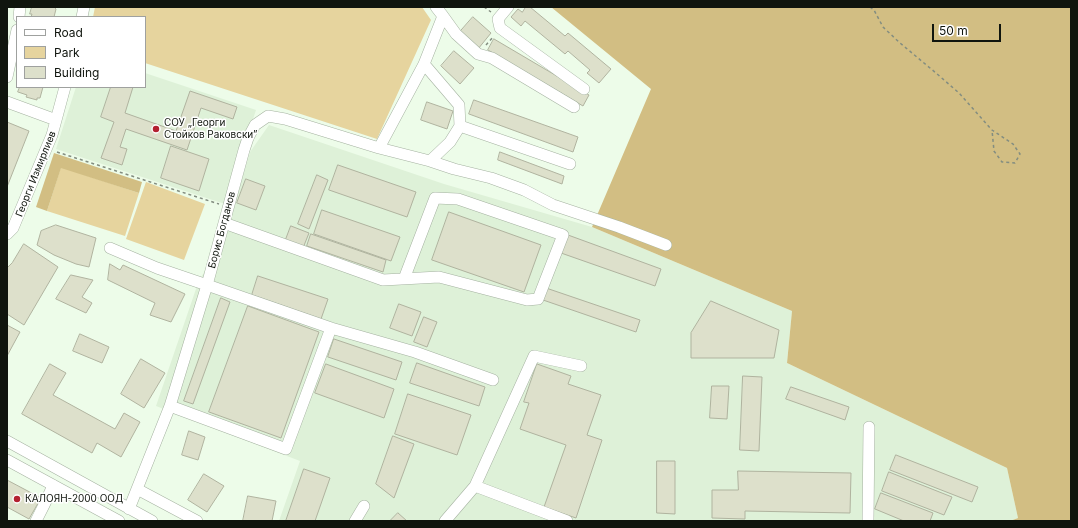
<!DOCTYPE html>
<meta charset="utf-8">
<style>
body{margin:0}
#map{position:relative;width:1078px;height:528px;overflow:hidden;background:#edfce9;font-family:Inter,sans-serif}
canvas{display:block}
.frame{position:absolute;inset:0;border:8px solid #10150e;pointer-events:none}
.legend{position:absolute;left:16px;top:16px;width:130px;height:72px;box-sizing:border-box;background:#fff;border:1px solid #9fa19f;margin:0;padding:5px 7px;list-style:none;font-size:12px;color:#10150e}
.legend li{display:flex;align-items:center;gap:8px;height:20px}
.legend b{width:20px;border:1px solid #9fa19f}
.scale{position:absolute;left:932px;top:24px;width:69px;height:18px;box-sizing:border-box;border:2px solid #10150e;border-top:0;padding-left:5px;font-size:12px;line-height:14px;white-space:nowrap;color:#10150e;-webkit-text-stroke:3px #fff;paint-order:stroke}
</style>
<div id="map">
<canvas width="1078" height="528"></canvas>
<div class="frame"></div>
<ul class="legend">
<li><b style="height:5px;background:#fff"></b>Road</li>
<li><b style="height:11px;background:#e6d49e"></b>Park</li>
<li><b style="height:11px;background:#dde0cb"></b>Building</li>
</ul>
<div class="scale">50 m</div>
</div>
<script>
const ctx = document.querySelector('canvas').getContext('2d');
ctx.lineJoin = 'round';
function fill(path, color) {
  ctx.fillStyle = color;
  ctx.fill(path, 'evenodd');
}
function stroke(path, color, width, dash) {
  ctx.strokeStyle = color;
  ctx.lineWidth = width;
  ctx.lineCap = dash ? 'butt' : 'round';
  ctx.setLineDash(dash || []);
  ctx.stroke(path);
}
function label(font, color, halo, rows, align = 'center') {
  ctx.font = font + ' Inter,sans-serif';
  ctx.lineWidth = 3;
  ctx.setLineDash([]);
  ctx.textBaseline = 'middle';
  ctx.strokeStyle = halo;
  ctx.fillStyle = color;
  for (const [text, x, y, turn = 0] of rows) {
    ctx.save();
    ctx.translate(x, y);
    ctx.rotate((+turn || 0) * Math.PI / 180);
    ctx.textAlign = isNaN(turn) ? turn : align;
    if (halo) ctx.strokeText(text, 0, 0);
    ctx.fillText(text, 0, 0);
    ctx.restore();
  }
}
fill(new Path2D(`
 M145,73L256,110L225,204L56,149L76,87H145Z
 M269,125L444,184L592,227L792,311L787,363L1007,468L1018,518L1010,521H279L300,461L156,406L198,283L226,233L250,152Z`), '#def1d8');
fill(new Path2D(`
 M95,7H422L431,20L377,139L145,63V17H93Z
 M61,167L139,193L125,236L47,211Z
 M146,182L205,204L184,260L126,239Z`), '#e6d49e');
fill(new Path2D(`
 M551,7H1071V521H1010L1018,518L1007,468L787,363L792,311L592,227L651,89Z
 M54,153L142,182L139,193L61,168L47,211L36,207Z`), '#d2be83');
const building = new Path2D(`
 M32,7H56L55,8L56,9L54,17H31L32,14H30Z
 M526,7H530L565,36L568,33L611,69L599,83L587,73L590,70L568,51L565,54L525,21L521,26L511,17L518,9L522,12Z
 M473,17L491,33L478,49L459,33Z
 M494,39L589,95L583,106L488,50Z
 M454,51L474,68L460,84L441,66Z
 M20,87H43L40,98H37V100L26,97L27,95L18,92Z
 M111,87H133L125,113L176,131L190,91L237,107L233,119L201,108L187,150L126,129L120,147L127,149L122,165L101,158L114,122L101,117Z
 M474,100L578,137L573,152L469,114Z
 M427,102L453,111L447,129L421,120Z
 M7,122L29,131L7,187Z
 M171,146L209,159L199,191L161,178Z
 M500,152L564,176L562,184L498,160Z
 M338,165L416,192L407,217L329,190Z
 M317,175L328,180L309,229L298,224Z
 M246,179L265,186L256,210L237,203Z
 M322,210L400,237L391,261L314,234Z
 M449,212L541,245L524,292L432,260Z
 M56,225L96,238L89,267L76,264L54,255L37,245L41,231Z
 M291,226L309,233L303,248L285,242Z
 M311,234L386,260L383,272L307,246Z
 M568,235L661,269L655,286L561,253Z
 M24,244L58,267L24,325L7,314V268L12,263Z
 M110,264L120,270L123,265L185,294L171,322L150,315L155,303L108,280Z
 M71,275L93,280L82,297L92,303L86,313L56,299Z
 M258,276L328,299L321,319L252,295Z
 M546,288L640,320L636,332L543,300Z
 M221,298L230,302L193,404L184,401Z
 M711,301L779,330L774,358H691V333Z
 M399,304L421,312L412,336L390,328Z
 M248,306L319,332L281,438L209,412Z
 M424,317L437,322L427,347L414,342Z
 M7,325L20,332L7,356Z
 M80,334L109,347L102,363L73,351Z
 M334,339L402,362L396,380L328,357Z
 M141,359L165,373L144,408L121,394Z
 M417,363L485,387L479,406L410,383Z
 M50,364L66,373L53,395L115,429L124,413L140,422L121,457L97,443L92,453L22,414Z
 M326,364L394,389L384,418L315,393Z
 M537,364L571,376L568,384L601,395L587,435L602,440L576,518L544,507L566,445L520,429L529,403L524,402Z
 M743,376L762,377L759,451L740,450Z
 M712,386H729L727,419L710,418Z
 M791,387L849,407L845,420L786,399Z
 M408,394L471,415L457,455L395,434Z
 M189,431L205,437L198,460L182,455Z
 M393,436L414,444L394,498L376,484Z
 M896,455L978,487L972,502L890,470Z
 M657,461H675V514L657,513Z
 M304,469L330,478L315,521H286Z
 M738,471L851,473L850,513L745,511V519L712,518V490H738Z
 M889,472L952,497L944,515L882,491Z
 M204,474L224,486L207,512L188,500Z
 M7,480L41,498L29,519L7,507Z
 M881,493L933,513L930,521H904L875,509Z
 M248,496L276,501L272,521H243Z
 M398,513L407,521H390Z`);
fill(building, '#dde0cb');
stroke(building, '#b0b39f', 1);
const minor = new Path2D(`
 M508,7L498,19L500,28L584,89
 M443,16L456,34L478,54L492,58L574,107
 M19,17L20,7
 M82,17L84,7
 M7,77L17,30
 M7,102L56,120
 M460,126L570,164
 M379,148L424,64
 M430,161L450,142L460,126L459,105L424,64L443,16L436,7
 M224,223L383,280L439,277L527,300L538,299L563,235L458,199L435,198L404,279
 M7,234L13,228L52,135L65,87
 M110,248L157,268L207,285L331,328L415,352L493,380
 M170,406L286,449L331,328
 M7,441L152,521
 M7,460L119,521
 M475,486L567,521
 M137,489L197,521
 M129,509L170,406L207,285L244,150L248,138L255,125L268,116L285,119L379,148L430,161L454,169L491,178L524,190L553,205L619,227L666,245
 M36,521C42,509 48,498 53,485
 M355,521L364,506
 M445,521L475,486L534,356L581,366
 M868,521L869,427`);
stroke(minor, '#a5b2a1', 12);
stroke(new Path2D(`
 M484,7L491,12
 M870,7L874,10L883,27L900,43L936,73L959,93L992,130L1013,144L1020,154L1015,163L1002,162L994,151L992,130
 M486,45L494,36
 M57,152L219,204`), '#838d80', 1.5, [3, 3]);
stroke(minor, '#fff', 11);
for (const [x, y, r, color] of [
 [156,129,4,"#b32030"],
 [17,499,4,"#b32030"]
]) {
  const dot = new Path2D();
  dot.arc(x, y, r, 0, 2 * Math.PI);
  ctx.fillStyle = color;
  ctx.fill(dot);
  stroke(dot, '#fff', 1.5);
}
label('10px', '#10150e', '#fff', [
 ["СОУ „Георги",164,123],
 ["Стойков Раковски”",164,135],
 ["КАЛОЯН-2000 ООД",25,499]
], 'left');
label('10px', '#10150e', '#fff', [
 ["Георги Измирлиев",36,174,-68],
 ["Борис Богданов",222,230,-75]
]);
</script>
